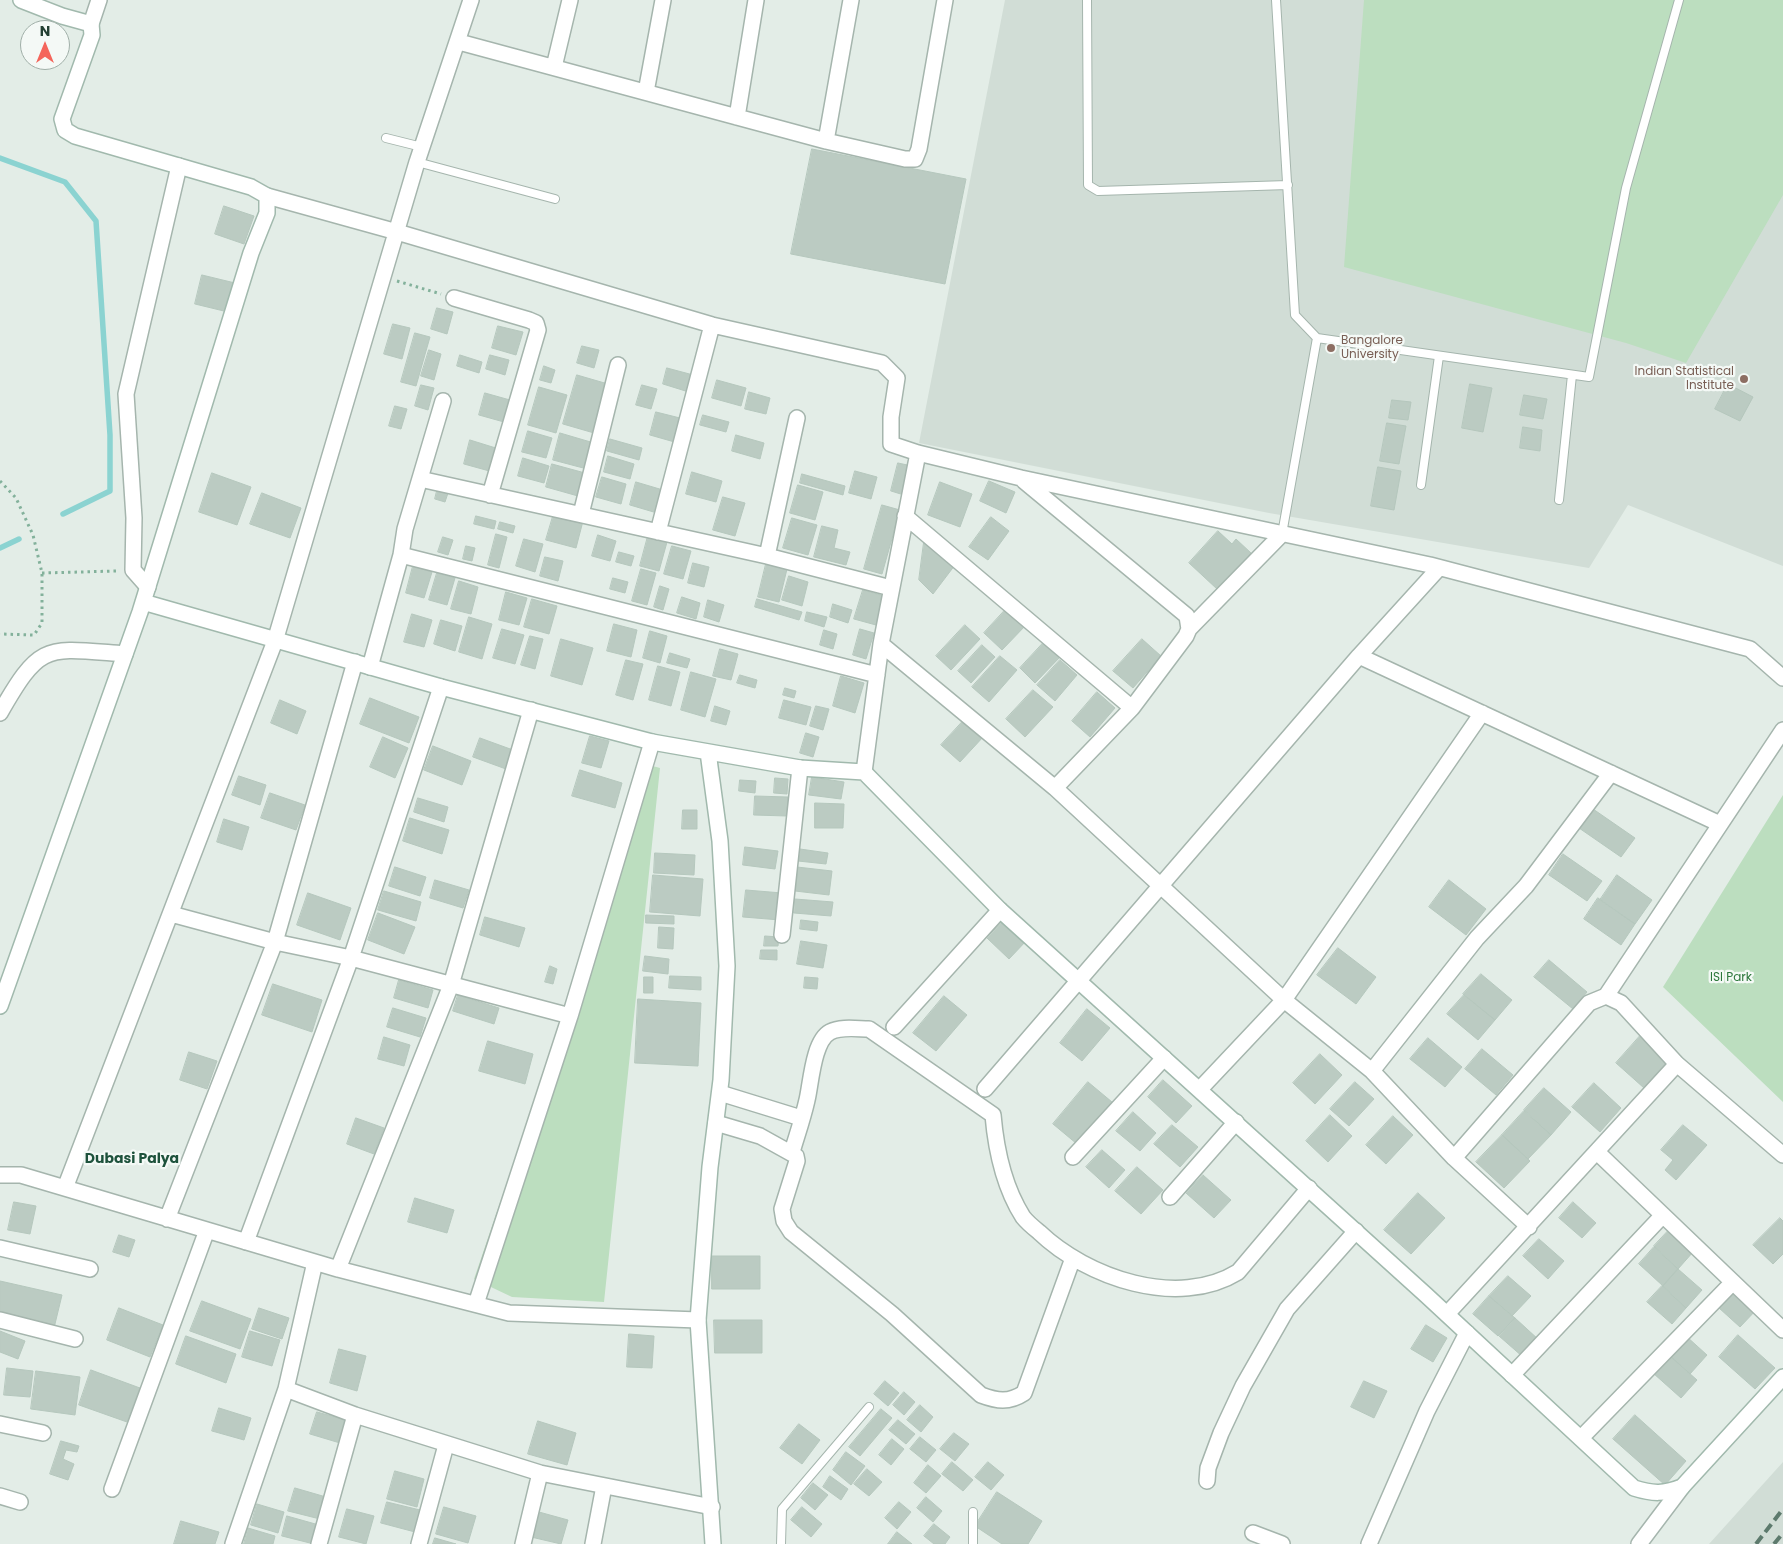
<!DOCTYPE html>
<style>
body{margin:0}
#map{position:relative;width:1783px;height:1544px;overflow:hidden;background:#e3ede7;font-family:Poppins,sans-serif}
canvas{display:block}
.north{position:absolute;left:20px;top:20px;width:50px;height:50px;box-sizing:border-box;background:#f4f9f6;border:1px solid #a0afa8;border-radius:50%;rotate:0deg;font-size:14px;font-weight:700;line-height:20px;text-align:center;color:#223f32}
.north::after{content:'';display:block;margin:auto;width:18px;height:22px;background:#f4655b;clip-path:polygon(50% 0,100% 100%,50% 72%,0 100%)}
</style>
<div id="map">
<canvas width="1783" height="1544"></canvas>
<div class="north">N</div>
</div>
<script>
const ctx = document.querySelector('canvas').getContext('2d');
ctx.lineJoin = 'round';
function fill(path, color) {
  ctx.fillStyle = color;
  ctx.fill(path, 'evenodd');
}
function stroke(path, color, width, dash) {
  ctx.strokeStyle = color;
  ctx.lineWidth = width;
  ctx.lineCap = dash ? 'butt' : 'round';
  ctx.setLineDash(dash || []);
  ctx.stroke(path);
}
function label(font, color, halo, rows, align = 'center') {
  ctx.font = font + ' Poppins,sans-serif';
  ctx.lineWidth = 4.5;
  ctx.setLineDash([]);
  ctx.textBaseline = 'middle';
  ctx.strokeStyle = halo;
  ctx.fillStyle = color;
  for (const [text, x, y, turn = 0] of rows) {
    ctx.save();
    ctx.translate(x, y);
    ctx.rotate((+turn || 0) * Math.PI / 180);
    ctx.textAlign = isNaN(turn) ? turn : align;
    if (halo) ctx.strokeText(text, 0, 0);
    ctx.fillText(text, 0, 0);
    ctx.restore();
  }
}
fill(new Path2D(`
 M1005,0H1783V566L1628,505L1589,568L1269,513L919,443Z
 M1783,1462V1544H1709Z`), '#d1ddd6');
fill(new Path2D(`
 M1364,0H1783V195L1686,363L1626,343L1344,267Z
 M649,765L660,768L604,1302L512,1297L474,1279Z
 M1783,795V1102L1663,987Z`), '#bcdebf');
stroke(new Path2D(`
 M0,158L65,182L96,221L110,435V491L63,514
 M0,548L19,539`), '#8bd3d1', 5.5);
const building = new Path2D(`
 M812,149L966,179L945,284L791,254Z
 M224,206L254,216L244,244L215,234Z
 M202,275L235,283L228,312L195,304Z
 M437,308L453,312L447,334L431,329Z
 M393,324L410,328L402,359L384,354Z
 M498,326L523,332L516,355L492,348Z
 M415,333L430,337L416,386L401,382Z
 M582,346L599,350L594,368L577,363Z
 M429,350L441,354L434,380L421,376Z
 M460,355L482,362L479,373L457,366Z
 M490,355L509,360L505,375L486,369Z
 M544,366L555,370L551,383L540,380Z
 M667,368L697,376L692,393L663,384Z
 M577,375L608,384L594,433L563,424Z
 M717,380L746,388L741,406L712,398Z
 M1470,384L1492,388L1483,432L1462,428Z
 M1728,384L1753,397L1740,421L1715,409Z
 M421,385L434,388L428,410L415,406Z
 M642,385L657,389L651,409L636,405Z
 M539,387L567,395L556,433L528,425Z
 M749,392L770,398L766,414L745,409Z
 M485,393L510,400L504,422L479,415Z
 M1524,395L1547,399L1543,419L1520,415Z
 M1392,400L1411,402L1408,420L1389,418Z
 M395,406L407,409L401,429L389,426Z
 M656,412L684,419L678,443L650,435Z
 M703,415L729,422L726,432L700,425Z
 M1387,423L1406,426L1399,464L1380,461Z
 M1523,427L1542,430L1540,451L1520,448Z
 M528,431L552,438L546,458L522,452Z
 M560,433L594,443L587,469L553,460Z
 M736,435L764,443L760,459L732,451Z
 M610,439L642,448L639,460L607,451Z
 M470,440L499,449L493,472L464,464Z
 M608,456L634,464L630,479L604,472Z
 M523,458L549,466L544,483L518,476Z
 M898,463L912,466L904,495L891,491Z
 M552,464L585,473L578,496L546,487Z
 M1378,467L1401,471L1394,510L1371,506Z
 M855,471L877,477L871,499L849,493Z
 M692,472L722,481L716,502L686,494Z
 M212,473L251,487L237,525L199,512Z
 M802,474L845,486L843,495L800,483Z
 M602,477L626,484L621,504L596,497Z
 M989,481L1015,492L1006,513L980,501Z
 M636,482L663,490L657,513L630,505Z
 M940,482L972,494L960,527L928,515Z
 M798,485L823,492L815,520L790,513Z
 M438,487L449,490L445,502L435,499Z
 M262,493L301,508L290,538L250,524Z
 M723,497L745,503L735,536L713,530Z
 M882,505L900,510L882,574L864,569Z
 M554,513L583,521L576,548L546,540Z
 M476,516L496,521L494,529L474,524Z
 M991,517L1009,531L988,560L969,547Z
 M792,518L817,525L808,555L783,548Z
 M500,522L515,526L513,533L498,529Z
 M822,526L838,530L834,548L850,552L846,565L814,557Z
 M1218,531L1232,544L1236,539L1251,553L1217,589L1189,563Z
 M496,534L507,537L499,568L488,565Z
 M598,535L616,541L610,561L592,556Z
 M648,536L667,542L659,571L640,566Z
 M443,537L453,540L448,555L438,552Z
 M524,539L543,544L535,572L516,566Z
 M924,542L955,565L933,594L919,580Z
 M466,546L475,548L472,561L463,559Z
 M672,546L691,551L683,579L664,574Z
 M619,552L634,556L631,566L616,562Z
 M545,557L563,561L558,581L540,576Z
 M693,563L709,567L704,587L688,583Z
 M766,564L787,569L779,602L758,597Z
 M413,566L432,572L424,598L406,593Z
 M641,569L656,573L647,605L632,601Z
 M437,573L455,578L447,605L429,600Z
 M789,576L808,582L802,606L782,600Z
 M613,578L628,582L625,593L610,589Z
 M459,581L478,587L471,614L451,609Z
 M660,586L669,589L663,610L654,607Z
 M863,590L884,596L876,625L854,619Z
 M506,592L527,598L519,625L499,620Z
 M682,597L700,603L696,619L677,613Z
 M532,599L557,606L549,634L524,627Z
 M757,599L802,612L799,620L755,607Z
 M708,600L724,605L719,622L704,617Z
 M833,604L852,610L848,623L830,617Z
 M1007,608L1026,625L1002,650L984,633Z
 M807,612L827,617L824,627L805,621Z
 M412,614L432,620L424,647L404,642Z
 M469,617L492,624L482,659L459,652Z
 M441,620L462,626L455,651L434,644Z
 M614,624L637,630L631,657L607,651Z
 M965,625L980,639L951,670L936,656Z
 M502,629L524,635L515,664L493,658Z
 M860,629L874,633L866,659L853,655Z
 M824,630L837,634L833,649L820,645Z
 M650,631L667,636L660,663L643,658Z
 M530,636L543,639L535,669L521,665Z
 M561,639L593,648L582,685L551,676Z
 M1142,639L1161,656L1133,688L1113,671Z
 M1046,640L1062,655L1035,683L1020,668Z
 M982,645L995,657L971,683L958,671Z
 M720,649L738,654L731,680L713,676Z
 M670,653L690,659L687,668L667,663Z
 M1000,656L1017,670L989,702L972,687Z
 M626,660L643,664L633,700L616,695Z
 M1060,660L1077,675L1055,701L1037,685Z
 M658,666L680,672L671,706L649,700Z
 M691,672L716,679L705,717L681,710Z
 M740,675L757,680L755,688L737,683Z
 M841,676L864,683L855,713L833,706Z
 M785,688L796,691L794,698L783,695Z
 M1033,690L1053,707L1025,737L1006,719Z
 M1097,692L1115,708L1090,737L1072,721Z
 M370,698L419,717L409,743L360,724Z
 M280,700L306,711L297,734L271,723Z
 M784,700L811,707L806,725L779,718Z
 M715,706L730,711L726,725L711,721Z
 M816,706L829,709L823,730L810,726Z
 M965,719L984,736L960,762L941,745Z
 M806,733L819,737L813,757L800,753Z
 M590,736L609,741L601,768L582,763Z
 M383,737L408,748L395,778L370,767Z
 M480,738L513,750L506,769L473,757Z
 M433,746L471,761L462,785L424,770Z
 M580,770L622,783L615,808L572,796Z
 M239,776L266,785L260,805L232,795Z
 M812,777L844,782L841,799L809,795Z
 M775,778L788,779L787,794L774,793Z
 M740,780L756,781L755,793L739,791Z
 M270,793L305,805L296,830L261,818Z
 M755,796L788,797L787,816L754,815Z
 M418,798L448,807L444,822L414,812Z
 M815,803L844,804L843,828H815Z
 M1593,809L1635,838L1621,857L1579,828Z
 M683,810H697V829H682Z
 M410,818L449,830L442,854L403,841Z
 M224,819L249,827L242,850L217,842Z
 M745,847L778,851L775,869L743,865Z
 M800,849L828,853L826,864L798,861Z
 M655,853L695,855L694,875L654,873Z
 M1563,854L1602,881L1587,901L1549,875Z
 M395,867L426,877L420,896L389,886Z
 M797,867L832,871L829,895L795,891Z
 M653,875L703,879L700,916L650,912Z
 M1617,875L1652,900L1635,924L1600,900Z
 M435,880L469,890L463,908L430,898Z
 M1449,880L1486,909L1466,935L1429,907Z
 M746,890L782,893L780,920L743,917Z
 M384,891L421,902L416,921L378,910Z
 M308,893L351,908L340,940L297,925Z
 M1598,898L1635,924L1621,945L1584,919Z
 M795,899L833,902L831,916L794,913Z
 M378,913L415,927L404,954L368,940Z
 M646,915L674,916V924L646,923Z
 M485,917L525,928L519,947L480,935Z
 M1005,919L1027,940L1009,959L987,938Z
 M801,920L818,922L817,931L800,929Z
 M659,927L674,928L673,949L658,948Z
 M765,936L779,937L778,946H764Z
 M801,941L827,945L823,968L797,964Z
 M1338,948L1376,977L1356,1004L1317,975Z
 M761,950H777V960L760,959Z
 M645,956L669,959L668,974L643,971Z
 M1549,960L1587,992L1573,1009L1534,977Z
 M550,966L557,969L553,984L545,982Z
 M1481,974L1512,1000L1495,1020L1463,994Z
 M670,976L701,977V990L669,988Z
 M644,977H653V993H644Z
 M805,977L818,978L817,989L804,988Z
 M399,980L433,990L428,1008L394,998Z
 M273,984L322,1000L312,1032L262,1015Z
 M458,995L499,1008L494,1024L453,1011Z
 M1464,995L1495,1020L1478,1040L1447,1014Z
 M944,996L967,1015L936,1051L913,1033Z
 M638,999L701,1003L698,1066L635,1063Z
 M393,1008L426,1018L420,1037L387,1027Z
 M1087,1009L1110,1028L1082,1061L1060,1043Z
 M1640,1036L1668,1062L1644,1088L1616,1063Z
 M384,1037L410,1045L404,1066L378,1059Z
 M1428,1038L1462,1067L1445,1087L1410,1059Z
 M488,1041L533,1054L525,1084L479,1071Z
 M1482,1049L1513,1075L1496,1095L1465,1069Z
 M189,1052L217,1061L207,1089L180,1080Z
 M1320,1054L1342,1075L1315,1104L1293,1083Z
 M1163,1080L1192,1106L1176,1123L1148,1097Z
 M1088,1082L1112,1102L1077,1144L1053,1124Z
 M1355,1082L1374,1099L1349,1126L1330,1109Z
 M1594,1083L1621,1108L1600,1132L1572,1107Z
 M1544,1088L1571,1112L1551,1135L1524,1110Z
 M1524,1111L1551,1135L1528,1159L1502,1135Z
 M1133,1112L1156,1133L1140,1151L1116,1131Z
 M1330,1115L1352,1136L1328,1162L1306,1141Z
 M1393,1116L1413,1135L1386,1164L1366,1145Z
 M356,1118L384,1128L374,1154L347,1144Z
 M1172,1125L1198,1147L1180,1167L1154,1144Z
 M1683,1125L1707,1145L1676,1180L1665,1170L1673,1160L1661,1150Z
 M1502,1135L1530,1161L1504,1188L1476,1162Z
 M1102,1150L1125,1170L1109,1188L1086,1167Z
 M1137,1167L1163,1190L1141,1214L1115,1191Z
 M1203,1175L1231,1200L1214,1218L1186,1193Z
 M1418,1193L1445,1218L1411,1254L1384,1230Z
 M415,1198L454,1210L447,1233L408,1222Z
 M14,1202L36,1206L30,1234L8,1230Z
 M1573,1202L1596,1223L1582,1238L1559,1218Z
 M1780,1218L1783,1221V1254L1773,1264L1753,1245Z
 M1669,1230L1693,1252L1678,1269L1654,1246Z
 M119,1235L135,1240L129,1257L113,1252Z
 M1539,1239L1564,1261L1548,1279L1523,1256Z
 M1654,1247L1678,1269L1663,1286L1639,1264Z
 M712,1256H760V1289H712Z
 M1678,1269L1702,1290L1686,1308L1663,1286Z
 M1508,1276L1531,1296L1512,1316L1489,1296Z
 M0,1281L62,1295L54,1328L0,1315Z
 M1662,1286L1686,1308L1672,1324L1647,1302Z
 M1735,1289L1757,1309L1740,1327L1719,1308Z
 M1489,1296L1515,1318L1498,1336L1473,1314Z
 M202,1301L251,1319L240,1349L190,1331Z
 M119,1308L163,1325L150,1357L107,1340Z
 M259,1308L289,1318L282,1339L252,1329Z
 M1515,1318L1539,1340L1523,1357L1499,1336Z
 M714,1320H762V1353H715Z
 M1426,1325L1447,1338L1433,1362L1411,1349Z
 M0,1331L25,1341L18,1359L0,1352Z
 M250,1331L280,1340L272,1366L242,1357Z
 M629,1334L654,1336L652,1368L627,1367Z
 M1738,1335L1775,1368L1755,1389L1719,1357Z
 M186,1336L236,1354L226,1383L176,1364Z
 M1686,1336L1707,1355L1690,1374L1669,1355Z
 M339,1349L366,1356L357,1391L330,1383Z
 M1669,1355L1697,1380L1681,1398L1653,1373Z
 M7,1368L33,1371L30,1397L4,1395Z
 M91,1370L140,1388L127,1422L79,1405Z
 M36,1371L80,1377L75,1415L31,1409Z
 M885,1381L899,1393L888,1406L874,1394Z
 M1364,1381L1387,1391L1374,1418L1351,1407Z
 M904,1392L915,1402L904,1415L893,1405Z
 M920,1405L933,1417L921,1432L907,1420Z
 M219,1408L251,1418L244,1440L212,1431Z
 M881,1409L892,1418L860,1456L849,1447Z
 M317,1412L346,1420L340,1443L310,1434Z
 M1635,1415L1686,1461L1665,1485L1613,1439Z
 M898,1420L915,1434L906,1444L889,1430Z
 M538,1421L576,1433L567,1465L528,1454Z
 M799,1424L820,1440L802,1464L780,1448Z
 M954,1433L969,1444L955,1461L940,1449Z
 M920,1437L936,1450L926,1462L910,1449Z
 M892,1439L904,1449L891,1465L879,1455Z
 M61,1441L79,1446L77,1452L66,1450L63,1459L74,1464L68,1480L50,1474Z
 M846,1452L865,1466L851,1485L833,1470Z
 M952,1462L973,1480L963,1491L942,1474Z
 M988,1462L1004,1475L991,1490L975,1477Z
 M928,1465L941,1476L926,1493L914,1483Z
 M867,1469L882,1482L869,1496L854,1484Z
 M395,1471L424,1479L417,1507L387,1499Z
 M830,1476L848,1489L841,1500L823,1487Z
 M813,1483L828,1495L815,1510L801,1498Z
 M295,1488L326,1497L320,1519L288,1511Z
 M997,1492L1042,1521L1028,1544H1002L975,1526Z
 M926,1497L942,1511L933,1522L917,1508Z
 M387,1502L420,1510L415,1532L381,1523Z
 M899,1502L911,1512L897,1529L885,1518Z
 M257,1504L284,1512L278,1533L251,1525Z
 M444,1507L476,1516L468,1543L436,1534Z
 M802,1507L822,1524L811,1537L791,1520Z
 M347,1509L374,1516L366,1544L339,1537Z
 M539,1512L568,1520L561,1544L531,1537Z
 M287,1516L319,1525L314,1544L282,1536Z
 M181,1521L219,1532L215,1544H174Z
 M934,1524L950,1537L945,1544H934L924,1536Z
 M248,1528L275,1536L273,1544H244Z
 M897,1532L912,1544H888Z
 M435,1538L456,1544H433Z`);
fill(building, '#bbcbc2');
stroke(building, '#b5c7bd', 1);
const lane = new Path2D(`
 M1087,0L1088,185L1098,191L1288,185
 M1276,0L1295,315L1317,338L1589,377L1626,188L1679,0
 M386,138L422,147
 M417,162L555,199
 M1421,485L1439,356
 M1559,500L1572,375
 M1282,534L1317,338
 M973,1512V1544
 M781,1544L782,1509L869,1407`);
const street = new Path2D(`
 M91,24L99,0
 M459,42L826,141L905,159H915L919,149L945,0
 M554,67L570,0
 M646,92L663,0
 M737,117L756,0
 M826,141L851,0
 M267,196L397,232L712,325L882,363L897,378L891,417V444L918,453L1021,478L1430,565L1750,649L1783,678
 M454,298L529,320L536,323L538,330L490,495
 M420,479L767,556L891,588
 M1024,481L1187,616L1189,629L1186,636L1132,708L1055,788
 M581,514L618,365
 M905,516L1132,708
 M658,532L712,325
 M401,555L877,675
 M767,556L797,418
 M148,587L133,570L134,518L126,394L179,166
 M1189,629L1282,534
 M881,644L1055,788L1284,1000L1372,1071L1454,1158L1529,1227
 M1359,656L1720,824
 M370,667L401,555L405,529L443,401
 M0,713C41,641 46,648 125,654
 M864,772L881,644L918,453
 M171,914L275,942L351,958L570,1016
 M782,935L800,768
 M1606,996L1783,730
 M894,1027L1000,910
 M1372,1071L1477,938L1526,886L1611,773
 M985,1089L1359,656L1439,568
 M1200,1089L1284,1000L1482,713
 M720,1093L801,1118
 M716,1123L760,1136L796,1156L797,1161L782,1209L784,1221L791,1232L892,1314L981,1395C997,1401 1009,1403 1024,1393L1073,1258
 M792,1152C797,1135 803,1118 807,1100C811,1084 813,1041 830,1032C841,1026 858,1029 869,1029L993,1115C996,1150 1004,1187 1023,1217C1027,1222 1034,1228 1039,1232C1087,1278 1178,1309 1238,1272L1309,1188
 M1597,1152L1783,1330
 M1073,1157L1164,1058
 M1454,1158L1589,1003L1606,996L1621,1003L1677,1064L1783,1155
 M0,1175H21L338,1269L509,1313L698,1320
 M65,1188L275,641L417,162L471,0
 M1170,1197L1236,1122
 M167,1219L275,942L355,662
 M246,1242L351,958L441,687
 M0,1248L90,1269
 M338,1269L451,985L531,710
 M476,1304L570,1016L652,742
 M1447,1314L1677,1064
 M0,1320L75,1339
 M1512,1375L1663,1215
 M286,1389L355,1415L540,1473L712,1507
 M0,1424L43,1433
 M1581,1438L1733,1282
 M1207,1481L1208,1468L1221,1433L1243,1386L1287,1309L1356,1231
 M112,1489L207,1230
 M0,1496L20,1502
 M1253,1533L1282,1544
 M233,1544L286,1389L315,1262
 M319,1544L355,1415
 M419,1544L446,1445
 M523,1544L540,1473
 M593,1544L604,1486
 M1369,1544L1427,1411L1467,1333
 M1639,1544L1682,1487`);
const secondary = new Path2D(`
 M143,602L441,687L652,742L800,768L864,772L1000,910L1426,1295L1634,1488C1653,1494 1664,1494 1682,1487L1783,1377
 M708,752L720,841L727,966L721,1080L710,1167L698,1320L713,1544
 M0,1006L140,612L251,253L267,213V196L251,187L75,136L65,130L62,119L92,35L91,24L62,16L21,0`);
stroke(lane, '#a5b5ad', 10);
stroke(street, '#a5b5ad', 18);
stroke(secondary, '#a1b9ad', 18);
stroke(new Path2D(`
 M397,281L441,294
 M0,481L16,498L33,535L42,573V623L34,635L0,634
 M42,573L117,571`), '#83b19b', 3, [2.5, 4]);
stroke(lane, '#fff', 8);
stroke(street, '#fff', 15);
stroke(secondary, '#fff', 15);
stroke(new Path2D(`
 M1756,1544L1783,1509
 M1774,1544L1783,1533`), '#5d7a6d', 4, [10, 5]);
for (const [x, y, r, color] of [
 [1331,348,5,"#8d6e63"],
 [1744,379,5,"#8d6e63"]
]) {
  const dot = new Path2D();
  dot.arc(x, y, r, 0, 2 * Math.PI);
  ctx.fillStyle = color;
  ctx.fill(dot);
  stroke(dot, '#f4f9f6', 2);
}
label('12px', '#785e54', '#f4f9f6', [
 ["Bangalore",1341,341],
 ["University",1341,355],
 ["Indian Statistical",1734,372,"right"],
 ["Institute",1734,386,"right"]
], 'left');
label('12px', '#2c773b', '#f4f9f6', [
 ["ISI Park",1731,978]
]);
label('bold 14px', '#1e523c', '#f4f9f6', [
 ["Dubasi Palya",132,1159]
]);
</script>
